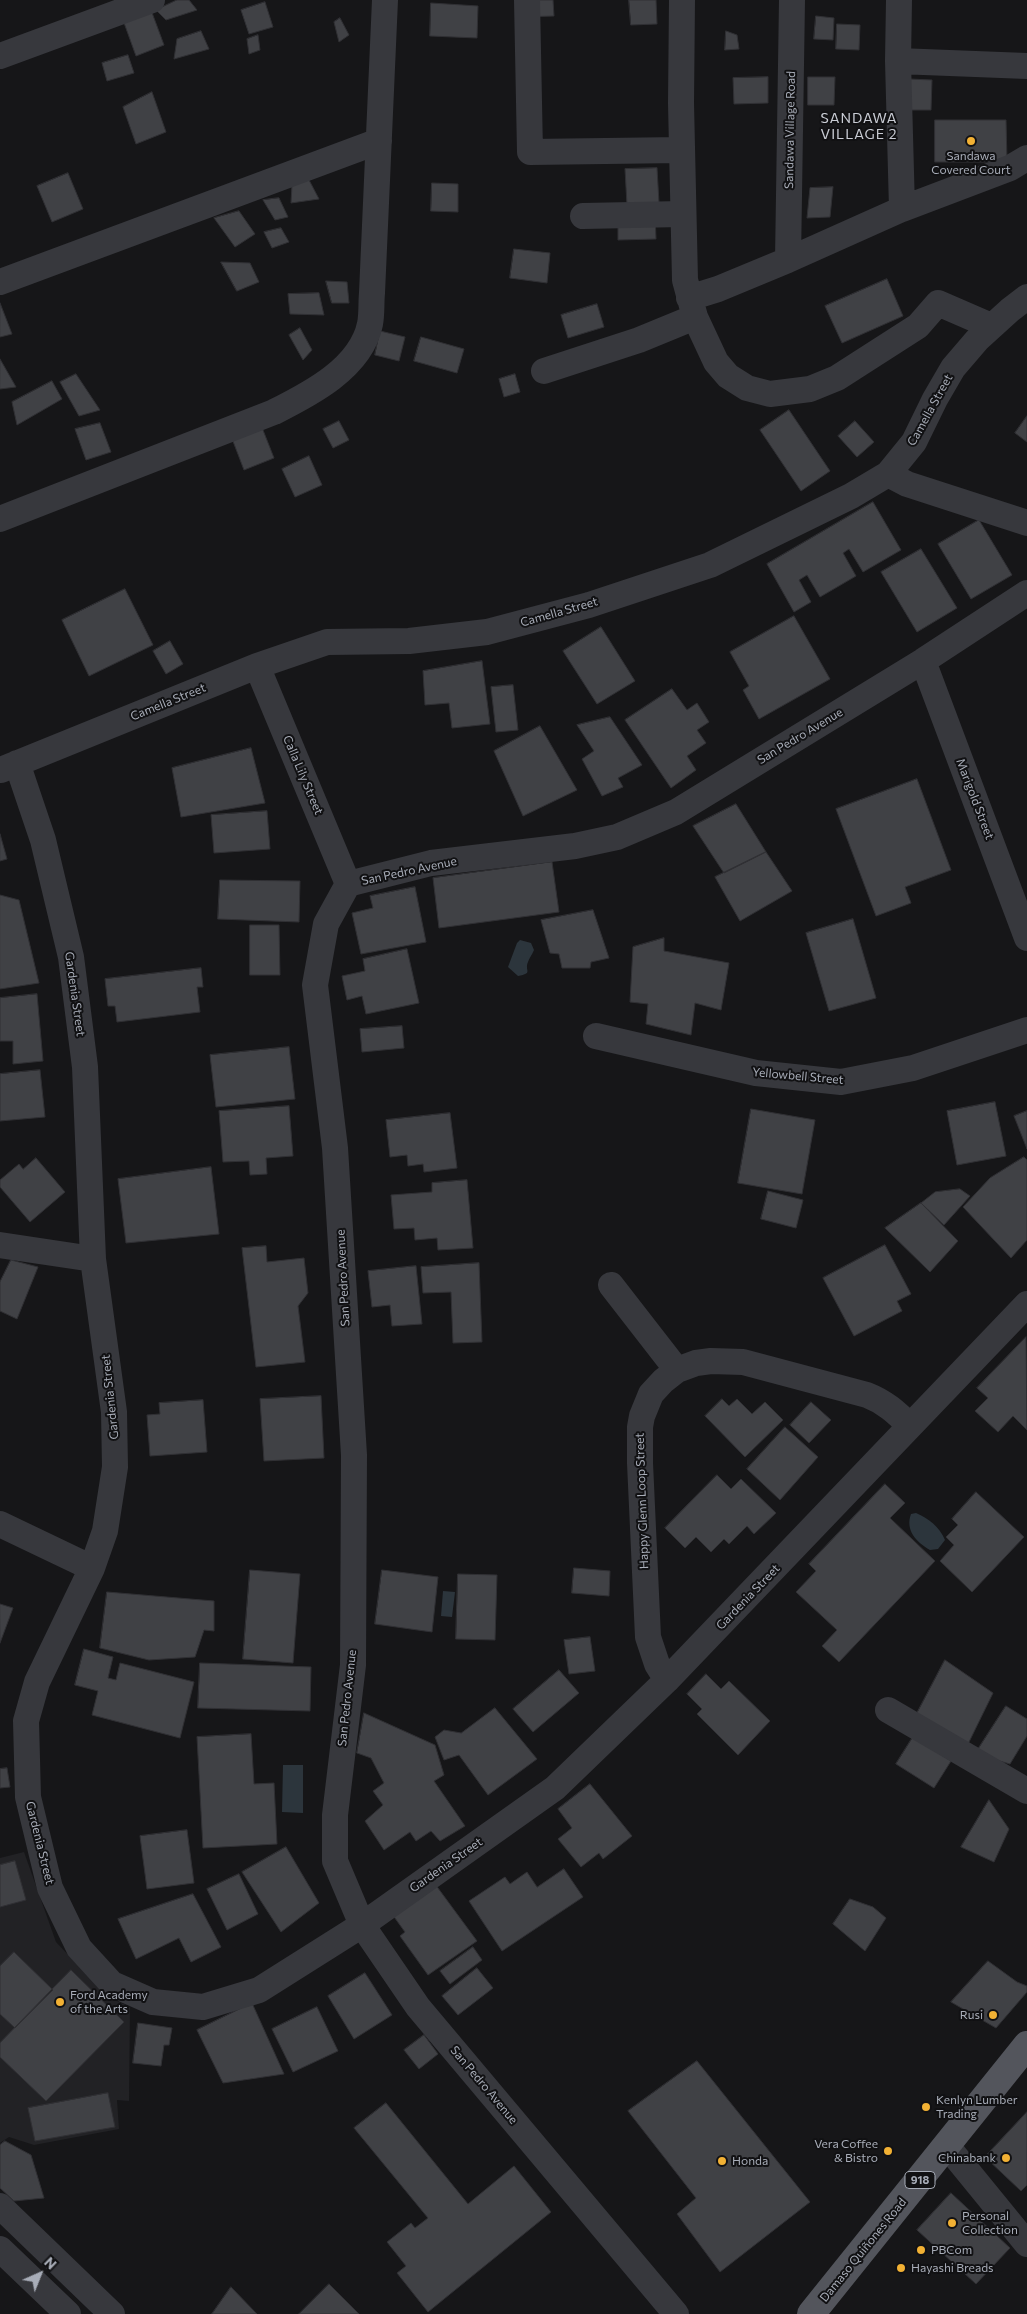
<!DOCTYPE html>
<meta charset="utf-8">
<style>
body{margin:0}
#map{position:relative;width:1027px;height:2314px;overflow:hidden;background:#161618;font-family:Commissioner,sans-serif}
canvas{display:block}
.north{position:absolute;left:15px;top:2249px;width:50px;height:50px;-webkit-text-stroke:4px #111113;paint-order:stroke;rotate:44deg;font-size:14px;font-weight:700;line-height:20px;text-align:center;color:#a8adb8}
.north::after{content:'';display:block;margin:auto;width:18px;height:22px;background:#a8adb8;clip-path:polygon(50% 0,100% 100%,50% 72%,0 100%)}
</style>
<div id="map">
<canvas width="1027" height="2314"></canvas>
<div class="north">N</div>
</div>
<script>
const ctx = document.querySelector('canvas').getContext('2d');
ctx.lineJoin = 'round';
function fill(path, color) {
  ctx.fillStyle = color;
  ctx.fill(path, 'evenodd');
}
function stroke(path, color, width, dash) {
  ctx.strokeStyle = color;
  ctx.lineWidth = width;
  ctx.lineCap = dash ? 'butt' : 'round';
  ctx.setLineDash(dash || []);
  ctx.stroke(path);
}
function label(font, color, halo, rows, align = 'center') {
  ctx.font = font + ' Commissioner,sans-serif';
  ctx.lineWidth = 4;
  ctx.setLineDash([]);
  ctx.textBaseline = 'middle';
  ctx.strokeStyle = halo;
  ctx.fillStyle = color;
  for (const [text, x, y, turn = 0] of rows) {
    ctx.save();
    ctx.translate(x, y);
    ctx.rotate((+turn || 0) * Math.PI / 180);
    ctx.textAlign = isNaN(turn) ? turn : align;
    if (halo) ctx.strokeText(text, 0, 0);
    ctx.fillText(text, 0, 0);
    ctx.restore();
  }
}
fill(new Path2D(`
 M24,1852L56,1942L108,1997L130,2007L129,2101L117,2100L119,2129L34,2145L9,2137L0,2143V1858Z`), '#222225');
fill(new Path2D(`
 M520,940L531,943L534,950C532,955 529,958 528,962C524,971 534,973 518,976L508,967L517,943Z
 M916,1513C929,1519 939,1526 945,1540L938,1549L930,1550C916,1542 905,1530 911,1514Z
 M443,1591L455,1592L452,1617L441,1616Z
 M283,1765H303V1813L282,1812Z`), '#2c353c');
const building = new Path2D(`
 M177,0H189L197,10L166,20L156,10Z
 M517,0H553L554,16L518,17Z
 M629,0H656L657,24L631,25Z
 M265,2L273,27L249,34L241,10Z
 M431,3L478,6L477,38L430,36Z
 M151,10L164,45L136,56L123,20Z
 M816,16L834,18L833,40L814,39Z
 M340,18L349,35L339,42L334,22Z
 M837,24L860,25L859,50L836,49Z
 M201,31L209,49L174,59L177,39Z
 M726,31L737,35L739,49L725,50Z
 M258,35L260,50L249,54L247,39Z
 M128,55L134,73L107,81L102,63Z
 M768,77V103L734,104L733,78Z
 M808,77H835L834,105H808Z
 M909,79L932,80L931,110H908Z
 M152,92L166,132L136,144L123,107Z
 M935,120H1006L1007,162H935Z
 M657,168L659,203L627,205L625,169Z
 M68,173L83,209L52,222L37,186Z
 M309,180L319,199L291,203L292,185Z
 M432,183L458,184V212L431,211Z
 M833,187L830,217L807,218L810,188Z
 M279,198L288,217L275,220L263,200Z
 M239,211L255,234L235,247L214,218Z
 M655,213L656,239L618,240V214Z
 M281,228L289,242L272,248L264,232Z
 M514,249L550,253L547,283L510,278Z
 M221,262L250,263L259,282L237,291Z
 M887,279L903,316L842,343L825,306Z
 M326,281L347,282L349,303H332Z
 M319,293L324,315L290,314L288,294Z
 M0,303L12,334L0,337Z
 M597,304L604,327L568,338L561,315Z
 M300,328L312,350L303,360L289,335Z
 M380,331L405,337L399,361L375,355Z
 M421,337L464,349L457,373L414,361Z
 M0,359L16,387L0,389Z
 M76,374L100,410L79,416L60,382Z
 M515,374L520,392L504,397L499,379Z
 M52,381L62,399L17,425L12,402Z
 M789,410L830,471L801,491L760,430Z
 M1027,416V442L1015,433Z
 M339,421L349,440L333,448L323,429Z
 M855,421L874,442L857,457L838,436Z
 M100,423L111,452L86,460L75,429Z
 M261,425L274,458L244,470L231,436Z
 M309,456L322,485L295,497L282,469Z
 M873,502L901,550L863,572L849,549L843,553L856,576L820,597L807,575L799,580L811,602L794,612L767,564Z
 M979,520L1012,575L971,599L938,544Z
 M921,549L957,608L917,632L881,572Z
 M125,589L153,645L89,676L62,620Z
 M794,616L830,679L759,719L743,690L749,686L730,652Z
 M601,627L635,681L597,704L563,651Z
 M170,641L183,664L166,674L153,651Z
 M482,661L490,724L452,728L449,703L425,705L423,671Z
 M513,685L518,730L496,732L491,687Z
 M672,689L687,710L697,703L709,722L697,730L706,743L687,756L696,770L671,788L625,720Z
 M610,717L642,765L618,778L623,787L602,796L582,759L594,751L577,725Z
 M540,726L577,790L523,816L494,751Z
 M251,748L265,803L181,817L172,768Z
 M917,779L951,870L905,887L911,903L876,916L836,809Z
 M736,804L766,852L724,873L693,826Z
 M267,811L270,849L214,853L211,815Z
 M0,834L7,859L0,861Z
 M766,852L792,891L740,921L715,877Z
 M552,862L559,912L439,928L433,878Z
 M220,880L300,881L299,922L218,919Z
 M415,887L426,942L361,954L352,913L373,908L370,896Z
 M0,895L19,900L39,983L0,989Z
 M593,910L609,958L591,962L590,968H562L559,954L550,953L541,920Z
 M853,919L876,998L829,1011L806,933Z
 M250,925H279L280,975H250Z
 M664,938V951L729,963L721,1010L695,1003L691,1035L646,1024L648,1004L630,1002L633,947Z
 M407,949L419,1003L366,1014L362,996L347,1000L342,976L365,971L363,959Z
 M201,968L203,987H197L200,1012L117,1022L115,1006H108L105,979Z
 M37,994L43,1061L13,1064V1041H0V998Z
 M402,1026L404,1048L362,1052L360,1029Z
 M289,1047L295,1099L216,1107L210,1055Z
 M40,1070L45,1117L0,1121V1074Z
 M995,1102L1006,1156L957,1165L947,1111Z
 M289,1106L293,1156L266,1158L267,1174L250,1175L249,1161L223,1162L219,1111Z
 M751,1109L815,1120L802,1194L738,1183Z
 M1027,1111V1149L1014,1116Z
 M450,1113L457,1168L424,1172L423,1164L408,1166L407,1155L390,1157L386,1120Z
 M1024,1157L1027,1160V1240L1011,1258L963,1207L990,1178Z
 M36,1158L65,1192L30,1222L0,1187V1180L19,1164L23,1169Z
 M211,1167L219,1234L126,1243L118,1179Z
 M467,1180L473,1248L438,1250L437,1238L415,1240L414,1228L394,1229L391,1195L432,1192V1183Z
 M960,1189L970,1196L944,1225L921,1203L935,1192Z
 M768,1191L803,1200L796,1228L761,1219Z
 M921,1203L958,1241L930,1272L885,1228Z
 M885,1245L911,1294L897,1301L902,1311L854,1336L823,1278Z
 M266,1246L267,1262L304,1258L308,1293L298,1306L305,1362L256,1367L242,1248Z
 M11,1260L38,1267L17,1319L0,1311V1282Z
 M479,1263L482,1342L453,1343L451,1292L423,1293L421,1267Z
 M416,1266L422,1324L392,1326L390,1305L372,1307L368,1271Z
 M1026,1337L1027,1430L1013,1416L998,1432L975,1411L988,1398L977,1388Z
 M321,1396L324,1458L264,1461L260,1399Z
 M722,1399L729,1406L737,1399L752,1414L765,1402L783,1420L745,1457L705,1416Z
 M203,1400L207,1452L150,1456L147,1415L160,1414L159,1403Z
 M811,1402L831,1420L809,1443L790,1425Z
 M785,1427L818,1457L780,1500L747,1469Z
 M717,1475L731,1489L741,1479L776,1513L754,1534L747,1526L729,1544L724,1539L711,1552L696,1537L685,1548L665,1528Z
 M885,1484L905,1503L890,1518L935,1561L839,1662L822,1646L837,1630L796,1592L816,1571L809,1564Z
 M976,1492L1024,1537L972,1592L940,1561L954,1545L946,1537L958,1525L952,1519Z
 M574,1568L610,1571L609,1596L572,1593Z
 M250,1570L300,1574L293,1663L243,1659Z
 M382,1570L438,1577L432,1632L375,1624Z
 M458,1574L497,1575L495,1640L456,1639Z
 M107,1592L214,1601V1631L204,1630L195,1657L149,1660L100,1648Z
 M0,1604L13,1608L0,1643Z
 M590,1637L595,1671L569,1674L564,1640Z
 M84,1649L113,1657L108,1678L116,1680L120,1663L194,1682L180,1738L92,1715L98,1691L75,1685Z
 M945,1660L993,1693L968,1744L914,1719Z
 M200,1663L311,1667L310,1711L198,1708Z
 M559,1670L579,1693L533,1732L513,1709Z
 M706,1674L721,1689L729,1681L770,1721L738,1755L697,1714L702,1709L687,1694Z
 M1006,1706L1027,1719V1736L1010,1764L975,1754Z
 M495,1708L537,1759L488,1795L459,1755L444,1760L435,1737L444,1730L461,1733Z
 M364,1713L435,1745L444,1775L434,1781L465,1826L440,1841L431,1831L416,1841L410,1832L384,1850L365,1821L383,1805L373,1791L384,1783L371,1758L357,1753Z
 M251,1734L254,1784L274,1783L277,1844L203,1848L197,1737Z
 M913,1737L951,1761L934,1788L896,1764Z
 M7,1768L10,1787L0,1788V1769Z
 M590,1784L632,1836L603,1859L599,1853L581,1867L558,1839L572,1828L558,1809Z
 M989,1800L1009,1829L994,1862L961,1847Z
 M187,1830L194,1883L147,1889L140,1836Z
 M286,1847L319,1903L281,1932L242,1872Z
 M15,1861L26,1900L0,1907V1865Z
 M564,1869L583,1897L502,1951L469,1901L505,1877L510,1884L527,1872L537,1887Z
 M239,1874L258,1914L227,1930L207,1889Z
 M435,1884L477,1941L428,1975L400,1936L405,1932L392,1914Z
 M193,1894L221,1947L191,1962L179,1938L136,1959L118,1919Z
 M850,1899L873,1907L886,1918L865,1951L833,1924Z
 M473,1947L482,1960L450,1984L440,1971Z
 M14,1952L53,1990L15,2028L0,2014V1966Z
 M988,1961L1017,1982L1027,1986V1992L996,2028L951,2002Z
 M477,1968L493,1988L458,2015L442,1996Z
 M71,1970L124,2022L46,2101L0,2057V2043Z
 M365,1973L392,2015L354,2039L328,1996Z
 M252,2003L284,2074L223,2083L197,2030Z
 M317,2007L338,2051L293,2072L272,2029Z
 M138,2023L172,2028L169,2045H164L161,2066L133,2063Z
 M424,2035L438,2054L419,2069L404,2050Z
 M697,2061L810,2202L720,2272L677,2214L696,2198L628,2111Z
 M108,2093L115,2127L35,2141L28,2108Z
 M386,2103L468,2204L514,2166L551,2212L428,2312L397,2273L406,2266L387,2242L411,2223L415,2228L428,2218L354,2128Z
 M1027,2112V2185L1021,2191L985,2157Z
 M5,2141L31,2155L44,2198L14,2201L0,2188V2145Z
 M951,2193L1010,2248L976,2284L917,2230Z
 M329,2284L359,2314H299Z
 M231,2287L257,2314H212Z`);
fill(building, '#404145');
stroke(building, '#303034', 1);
stroke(new Path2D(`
 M527,0L530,152L681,150
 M682,0L681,103L685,280L695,317L716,362L728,376L747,388L770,394L810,389L837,378L918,326L938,303L991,326
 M899,0L898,61L902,209
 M0,56L152,0
 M898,61L1027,66
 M583,216L682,214
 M788,260L792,0
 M0,282L379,141
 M689,298L718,289L788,260L902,209L1010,168L1027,158
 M544,371L639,340L695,317
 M888,474L907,484L1027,523
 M0,519L274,412C310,394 361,368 370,324C372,314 371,303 372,293L385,0
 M923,661L1027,938
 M257,666L348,884
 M17,763L43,840L71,957L85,1067L93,1259L114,1412L115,1467L105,1531L92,1568L37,1682L26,1721L28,1797L50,1888L79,1948L112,1984L153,2002L203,2007L259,1990L362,1925L555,1788L667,1680L1027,1304
 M1,770L257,666L327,642L409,641L487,632L589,605L710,565L851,496L888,474L914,442L935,399L953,368L977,340L1010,310L1027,297
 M596,1036L756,1073L841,1082L913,1068L1027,1030
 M0,1245L93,1259
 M611,1285L677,1370
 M0,1524L92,1568
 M667,1680L657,1664L648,1637L640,1463V1427L642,1416L651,1394L663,1381L677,1370L696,1363L711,1361L743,1362L867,1395C885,1402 896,1412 910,1426
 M888,1710L1027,1791
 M947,2146L1027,2244
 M0,2206L112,2314
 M0,2249L68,2314
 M676,2314L418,2007L362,1925L335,1861V1815L353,1665L354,1455L335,1148L315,985L326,924L348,884L431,863L575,846L617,837L676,812L923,661L1027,593`), '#37383d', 26);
stroke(new Path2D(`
 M811,2314L1027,2045`), '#53555c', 28);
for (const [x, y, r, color] of [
 [971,141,5,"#f2b134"],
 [60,2002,5,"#f2b134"],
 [993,2015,5,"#f2b134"],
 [926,2107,5,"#f2b134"],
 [888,2151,5,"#f2b134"],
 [1006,2158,5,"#f2b134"],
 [722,2161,5,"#f2b134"],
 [952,2223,5,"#f2b134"],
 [921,2250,5,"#f2b134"],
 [901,2268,5,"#f2b134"]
]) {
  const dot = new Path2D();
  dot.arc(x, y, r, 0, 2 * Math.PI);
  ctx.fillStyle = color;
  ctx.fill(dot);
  stroke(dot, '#111113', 2);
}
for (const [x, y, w] of [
 [920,2180,30]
]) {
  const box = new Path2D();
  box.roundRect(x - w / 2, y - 8.5, w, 17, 4);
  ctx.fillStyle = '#111113';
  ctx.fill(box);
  stroke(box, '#a8adb8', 1);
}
label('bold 11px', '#a8adb8', null, [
 ["918",920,2180]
]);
label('12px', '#a8adb8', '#111113', [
 ["Sandawa Village Road",790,130,-89],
 ["Camella Street",930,410,-61],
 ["Camella Street",559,612,-16],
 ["Camella Street",168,702,-22],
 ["San Pedro Avenue",800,736,-31],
 ["Calla Lily Street",303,775,67],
 ["Marigold Street",975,799,69],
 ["San Pedro Avenue",409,871,-12],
 ["Gardenia Street",75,994,82],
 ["Yellowbell Street",798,1076,5],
 ["San Pedro Avenue",343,1278,-93],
 ["Gardenia Street",110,1397,-96],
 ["Happy Glenn Loop Street",642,1501,-92],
 ["Gardenia Street",748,1597,-46],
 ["San Pedro Avenue",347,1698,-84],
 ["Gardenia Street",40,1843,76],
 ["Gardenia Street",446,1865,-35],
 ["San Pedro Avenue",484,2085,50],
 ["Damaso Quiñones Road",863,2250,-51]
]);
label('12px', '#a8adb8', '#111113', [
 ["Sandawa",971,156,"center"],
 ["Covered Court",971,170,"center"],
 ["Ford Academy",70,1995],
 ["of the Arts",70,2009],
 ["Rusi",983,2015,"right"],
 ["Kenlyn Lumber",936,2100],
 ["Trading",936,2114],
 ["Vera Coffee",878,2144,"right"],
 ["& Bistro",878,2158,"right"],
 ["Chinabank",996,2158,"right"],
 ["Honda",732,2161],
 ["Personal",962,2216],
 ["Collection",962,2230],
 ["PBCom",931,2250],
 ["Hayashi Breads",911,2268]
], 'left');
ctx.letterSpacing = '1px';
label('14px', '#c9ccd4', '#111113', [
 ["SANDAWA",859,118],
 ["VILLAGE 2",859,134]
]);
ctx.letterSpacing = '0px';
</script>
